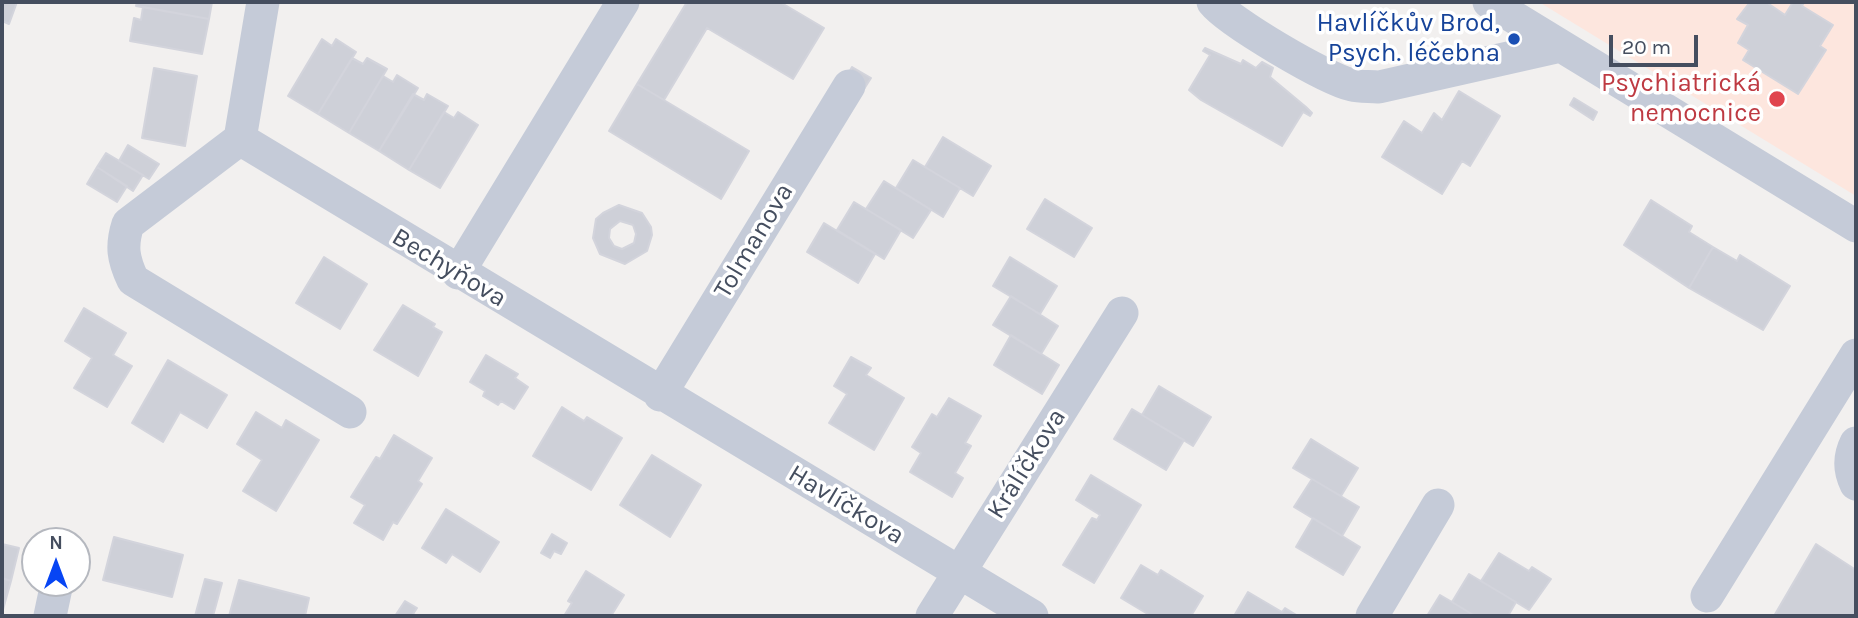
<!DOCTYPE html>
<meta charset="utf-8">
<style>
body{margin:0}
#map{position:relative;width:1858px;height:618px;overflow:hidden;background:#f2f0ef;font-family:Karla,sans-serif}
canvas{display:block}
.frame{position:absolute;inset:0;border:4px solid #454e5f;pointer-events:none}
.north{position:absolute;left:21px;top:527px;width:70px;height:70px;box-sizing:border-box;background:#fff;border:2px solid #b5b8bf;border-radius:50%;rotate:0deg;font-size:19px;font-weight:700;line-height:28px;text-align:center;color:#454e5f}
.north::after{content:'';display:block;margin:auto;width:24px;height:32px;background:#0745f4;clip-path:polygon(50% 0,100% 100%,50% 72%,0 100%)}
.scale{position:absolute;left:1609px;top:35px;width:89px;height:32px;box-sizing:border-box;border:4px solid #454e5f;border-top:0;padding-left:9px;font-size:21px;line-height:24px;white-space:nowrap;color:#454e5f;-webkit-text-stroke:5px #fff;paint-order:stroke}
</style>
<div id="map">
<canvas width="1858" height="618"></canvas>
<div class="frame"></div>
<div class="north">N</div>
<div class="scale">20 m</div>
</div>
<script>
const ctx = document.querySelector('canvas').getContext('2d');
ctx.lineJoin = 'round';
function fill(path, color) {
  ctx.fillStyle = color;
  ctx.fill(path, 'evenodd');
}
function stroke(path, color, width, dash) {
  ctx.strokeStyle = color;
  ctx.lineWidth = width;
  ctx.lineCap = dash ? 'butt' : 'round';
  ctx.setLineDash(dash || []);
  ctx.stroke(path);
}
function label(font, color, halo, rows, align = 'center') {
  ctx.font = font + ' Karla,sans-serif';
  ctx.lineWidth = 7;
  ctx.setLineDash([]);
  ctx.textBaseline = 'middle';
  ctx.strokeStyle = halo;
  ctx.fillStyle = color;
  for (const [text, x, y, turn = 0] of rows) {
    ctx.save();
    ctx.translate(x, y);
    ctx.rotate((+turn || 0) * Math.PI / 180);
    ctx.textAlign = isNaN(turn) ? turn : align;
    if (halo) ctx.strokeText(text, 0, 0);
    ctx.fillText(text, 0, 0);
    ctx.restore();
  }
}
fill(new Path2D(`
 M1539,2H1856V196Z`), '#fde6de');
const building = new Path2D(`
 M2,2H17L9,24L2,21Z
 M137,2H212L209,19L136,6Z
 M687,2H780L824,28L793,79L707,28L664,100L637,84Z
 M1750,2H1766L1785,15L1793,2H1804L1802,6L1833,25L1820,46L1826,50L1798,94L1743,60L1749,50L1738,43L1748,25L1737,19Z
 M143,7L209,19L202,54L130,41L134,18L141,20Z
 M322,39L332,46L336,39L356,52L318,114L288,96Z
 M1205,48L1241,64L1243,60L1256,68L1262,62L1273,68L1270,77L1306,107L1312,113L1310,116L1303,112L1282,146L1201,100L1189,90L1210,55L1203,51Z
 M352,58L363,64L367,58L387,69L349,133L318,114Z
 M852,67L871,78L864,89L846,78Z
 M154,68L197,76L185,146L142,138Z
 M397,75L418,88L379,151L349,133L383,76L393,82Z
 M637,84L749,151L721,199L609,131Z
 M1459,91L1500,116L1470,166L1462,161L1442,194L1382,157L1404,121L1422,133L1434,113L1442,120Z
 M413,94L424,100L427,94L448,106L409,170L379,151Z
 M1574,98L1597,112L1593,120L1570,105Z
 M444,112L454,118L458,112L478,125L440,188L409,170Z
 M943,137L991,166L973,196L925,167Z
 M128,145L159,164L149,179L119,161Z
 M106,153L143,175L133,191L97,167Z
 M913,160L960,188L943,217L896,188Z
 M97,167L127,186L117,202L87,184Z
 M884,181L931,210L913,238L866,209Z
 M1045,199L1092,228L1074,257L1027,229Z
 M1651,200L1692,226L1689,232L1713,247L1689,288L1624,245Z
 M854,202L901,230L884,259L837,230Z
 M619,205L642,213L651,227L652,235L647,251L625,264L600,254L593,238L596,219L603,213ZM620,221L633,225L636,234L634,243L622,249L614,246L609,238L610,229Z
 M824,223L875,254L858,283L807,252Z
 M1713,247L1737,261L1740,255L1790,286L1763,330L1689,288Z
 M324,257L367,284L340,329L296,303Z
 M1010,257L1057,286L1040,314L993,286Z
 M1011,296L1058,326L1041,354L993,325Z
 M403,305L435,324L433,327L442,332L418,376L374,350Z
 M84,308L126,333L113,355L132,366L107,407L74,388L92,358L65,341Z
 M1011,335L1059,365L1042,394L994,365Z
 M486,355L518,374L515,378L528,387L514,409L501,401L498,405L483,396L485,391L470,382Z
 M851,357L871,368L866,375L904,398L874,450L829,423L847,394L834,386Z
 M168,360L227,395L207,428L180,412L163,442L132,423Z
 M1159,386L1211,417L1193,446L1142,415Z
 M949,398L981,416L965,443L971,446L955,473L963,478L952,497L910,472L921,453L912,447L932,414L937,417Z
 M562,407L584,421L587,417L622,438L591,490L533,456Z
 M1132,409L1184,440L1166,470L1114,439Z
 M256,412L282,428L286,420L319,440L276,511L243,491L262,460L237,444Z
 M394,435L432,458L418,481L422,484L397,524L393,522L383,540L354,523L365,505L351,497L376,457L380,459Z
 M1311,439L1358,468L1341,496L1293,468Z
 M652,455L701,485L670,537L620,505Z
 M1091,475L1141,505L1094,583L1063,565L1092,518L1097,520L1100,515L1076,500Z
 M1312,479L1359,507L1342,536L1294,507Z
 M446,509L499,542L480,572L452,554L446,563L422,548Z
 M1313,518L1360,547L1343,575L1296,547Z
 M552,534L567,543L561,554L554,551L550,558L541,553Z
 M114,537L183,555L172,597L103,580Z
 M2,544L19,548L11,581L2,578Z
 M1816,544L1856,570V616H1774Z
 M1499,553L1529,571L1532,567L1551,579L1529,610L1481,581Z
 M1141,565L1158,575L1161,570L1203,596L1191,616H1151L1121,598Z
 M586,571L624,595L611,616H564L572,603L568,601Z
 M1469,574L1516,602L1508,616H1475L1452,602Z
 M2,578L11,581L2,613Z
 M205,579L222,583L213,616H195Z
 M239,580L309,598L305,616H229Z
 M1248,592L1282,612L1285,608L1298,616H1234Z
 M1440,595L1452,602L1475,616H1427Z
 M405,601L417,608L413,614L417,616H395Z`);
fill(building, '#ced0d8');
stroke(building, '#d3d4dc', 2);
stroke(new Path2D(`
 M263,2L240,139L1032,616
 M1213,2C1229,22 1326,79 1352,85C1360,87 1370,86 1379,87L1561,46
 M1489,2L1856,226
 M240,139L128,224C121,246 123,259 133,280L350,412
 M458,273L623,2
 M660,395L849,86
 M1856,443C1849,457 1849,470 1856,484
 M1707,596L1856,355
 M50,616L57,583
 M932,616L1122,313
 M1372,616L1438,505`), '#c5cbd8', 33);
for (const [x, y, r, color] of [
 [1514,39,7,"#1a4fb4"],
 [1777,99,9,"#e0444e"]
]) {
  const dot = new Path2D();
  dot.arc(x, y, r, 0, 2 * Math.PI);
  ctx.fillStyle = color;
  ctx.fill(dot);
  stroke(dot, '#fff', 2.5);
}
label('26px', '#164399', '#fff', [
 ["Havlíčkův Brod,",1500,24],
 ["Psych. léčebna",1500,54]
], 'right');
label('26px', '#be3a42', '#fff', [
 ["Psychiatrická",1761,84],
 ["nemocnice",1761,114]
], 'right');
label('26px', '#454e5f', '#fff', [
 ["Tolmanova",754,241,-59],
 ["Bechyňova",449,268,31],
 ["Králíčkova",1027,464,-58],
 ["Havlíčkova",846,505,31]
]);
</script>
